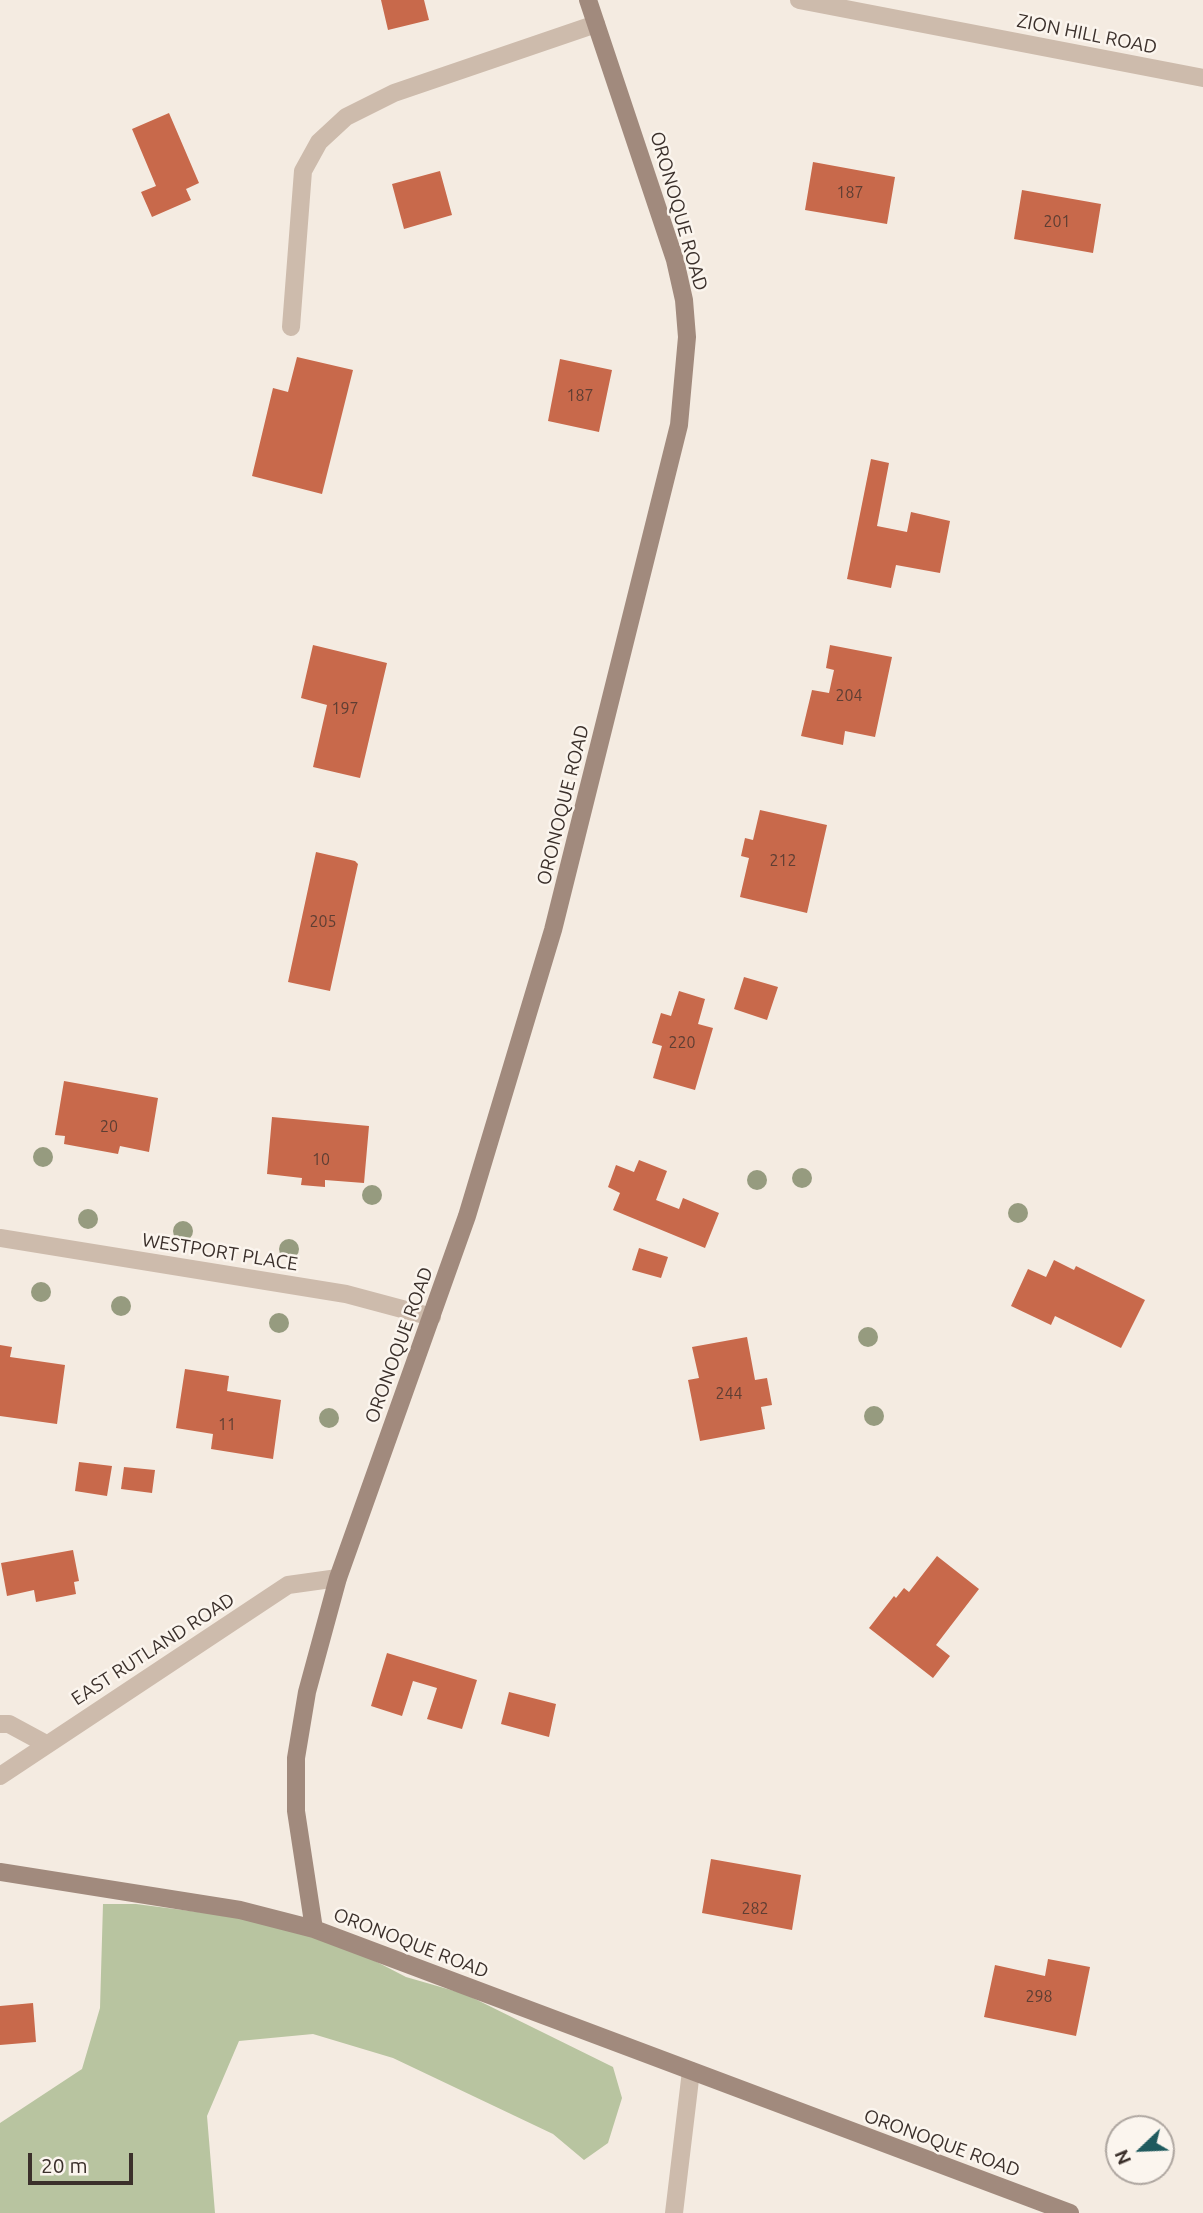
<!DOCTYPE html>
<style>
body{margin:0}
#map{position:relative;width:1203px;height:2213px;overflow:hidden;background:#f4ebe1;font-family:Ubuntu,sans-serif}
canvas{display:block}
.north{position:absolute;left:1105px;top:2115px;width:70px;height:70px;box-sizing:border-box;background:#fbf5ee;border:2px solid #aea6a0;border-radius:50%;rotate:247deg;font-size:19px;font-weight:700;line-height:28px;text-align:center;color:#3b302b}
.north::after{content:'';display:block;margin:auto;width:24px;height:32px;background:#1f5a5e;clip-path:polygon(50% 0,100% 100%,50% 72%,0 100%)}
.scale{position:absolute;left:28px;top:2153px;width:105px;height:32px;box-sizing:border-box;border:4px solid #3b302b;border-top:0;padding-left:9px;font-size:21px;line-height:24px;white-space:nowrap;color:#3b302b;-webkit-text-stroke:5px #fbf5ee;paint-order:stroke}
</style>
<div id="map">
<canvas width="1203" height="2213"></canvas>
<div class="north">N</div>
<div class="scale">20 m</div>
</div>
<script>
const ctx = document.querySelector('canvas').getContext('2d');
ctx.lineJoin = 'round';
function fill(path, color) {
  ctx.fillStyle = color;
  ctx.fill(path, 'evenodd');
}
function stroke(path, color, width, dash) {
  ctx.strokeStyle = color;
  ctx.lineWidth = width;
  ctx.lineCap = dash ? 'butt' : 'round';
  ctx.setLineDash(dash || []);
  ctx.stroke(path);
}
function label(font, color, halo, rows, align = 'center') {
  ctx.font = font + ' Ubuntu,sans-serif';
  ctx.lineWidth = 5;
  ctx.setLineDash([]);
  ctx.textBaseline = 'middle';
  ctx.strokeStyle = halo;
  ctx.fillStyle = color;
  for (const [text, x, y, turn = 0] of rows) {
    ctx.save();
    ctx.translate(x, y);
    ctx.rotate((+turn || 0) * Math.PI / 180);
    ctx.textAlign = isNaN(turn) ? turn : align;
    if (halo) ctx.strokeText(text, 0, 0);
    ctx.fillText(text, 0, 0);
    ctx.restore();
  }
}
fill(new Path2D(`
 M103,1904H136L245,1918L348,1947L406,1977L465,1994L613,2067L622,2098L608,2143L584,2160L553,2134L393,2058L313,2034L239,2041L207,2116L215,2213H0V2123L82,2069L100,2008Z`), '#b8c4a0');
fill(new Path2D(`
 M381,0H424L429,20L388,30Z
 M169,113L199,183L186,189L191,200L152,217L141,192L156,186L132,129Z
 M813,162L895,177L887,224L805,210Z
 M440,171L452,215L404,229L392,184Z
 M1022,190L1101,204L1093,253L1014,239Z
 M297,357L353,370L322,494L252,476L273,388L288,392Z
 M560,359L612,370L599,432L548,421Z
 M871,459L889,463L877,526L907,532L911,512L950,521L940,573L896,565L891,588L847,579Z
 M313,645L387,663L360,778L313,767L327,705L301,698Z
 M830,645L892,657L875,737L845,731L843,745L801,736L812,690L829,693L834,670L826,668Z
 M760,810L827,825L807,913L740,897L749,858L741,856L745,838L753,840Z
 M316,852L355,861L358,864L330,991L288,982Z
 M744,977L778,987L767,1020L734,1009Z
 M679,991L705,999L698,1024L713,1028L695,1090L653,1078L662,1046L652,1043L661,1013L671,1016Z
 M64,1081L158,1098L149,1152L120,1146L118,1154L64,1144L65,1136L55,1135Z
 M272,1117L369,1126L364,1183L325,1180V1187L301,1185L302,1178L267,1174Z
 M639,1160L667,1171L656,1200L679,1209L683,1198L719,1213L705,1248L613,1210L620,1193L608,1187L616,1165L634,1172Z
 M639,1248L668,1257L661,1278L632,1270Z
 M1054,1260L1074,1270L1076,1266L1145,1300L1121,1348L1055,1316L1051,1325L1011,1306L1028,1269L1046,1277Z
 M747,1337L755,1380L767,1378L772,1405L761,1407L765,1429L700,1441L688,1380L699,1378L692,1347Z
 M0,1345L12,1347L10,1357L65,1365L57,1424L0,1416Z
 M185,1369L229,1376L227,1391L281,1400L273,1459L211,1449L213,1434L176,1428Z
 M79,1462L112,1466L107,1496L75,1491Z
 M124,1467L155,1470L152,1493L121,1489Z
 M73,1550L79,1581L74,1582L76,1594L36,1602L34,1590L7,1596L1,1563Z
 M937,1556L979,1589L936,1645L950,1656L933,1678L869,1628L894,1596L896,1598L904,1588L909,1592Z
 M387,1653L477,1680L462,1729L427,1719L437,1688L413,1681L402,1716L371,1706Z
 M509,1692L556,1704L549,1737L501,1724Z
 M711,1859L801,1875L792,1930L702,1913Z
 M1048,1959L1090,1967L1076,2036L984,2017L995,1965L1045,1976Z
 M33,2003L36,2042L0,2045V2006Z`), '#c8694b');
stroke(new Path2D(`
 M291,327L303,171L319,142L346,117L394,93L596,24
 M0,1724H9L46,1744
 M674,2213L691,2071`), '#cdbbac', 18);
stroke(new Path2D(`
 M799,0L1203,78
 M0,1238L346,1294L432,1317
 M0,1776L288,1585L338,1578`), '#cdbbac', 18);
stroke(new Path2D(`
 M0,1872L240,1910L314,1929L1070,2213
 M314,1929L296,1811V1758L307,1692L338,1578L467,1216L553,930L679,425L687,337L684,300L675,260L588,0`), '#a18a7d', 18);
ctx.fillStyle = '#969b7f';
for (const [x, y] of [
 [43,1157],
 [802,1178],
 [757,1180],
 [372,1195],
 [1018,1213],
 [88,1219],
 [183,1231],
 [289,1249],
 [41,1292],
 [121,1306],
 [279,1323],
 [868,1337],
 [874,1416],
 [329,1418]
]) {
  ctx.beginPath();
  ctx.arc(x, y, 10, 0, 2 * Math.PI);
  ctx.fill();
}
label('16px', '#5e3e33', null, [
 ["187",850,193],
 ["201",1057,222],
 ["187",580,396],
 ["204",849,696],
 ["197",345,709],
 ["212",783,861],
 ["205",323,922],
 ["220",682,1043],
 ["20",109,1127],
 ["10",321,1160],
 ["244",729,1394],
 ["11",227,1425],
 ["282",755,1909],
 ["298",1039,1997]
]);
label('19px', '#3b302b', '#fbf5ee', [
 ["ZION HILL ROAD",1087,34,11],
 ["ORONOQUE ROAD",679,211,74],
 ["ORONOQUE ROAD",563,805,-76],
 ["WESTPORT PLACE",220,1252,9],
 ["ORONOQUE ROAD",399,1345,-70],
 ["EAST RUTLAND ROAD",153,1649,-33],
 ["ORONOQUE ROAD",411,1943,21],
 ["ORONOQUE ROAD",942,2143,20]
]);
</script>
